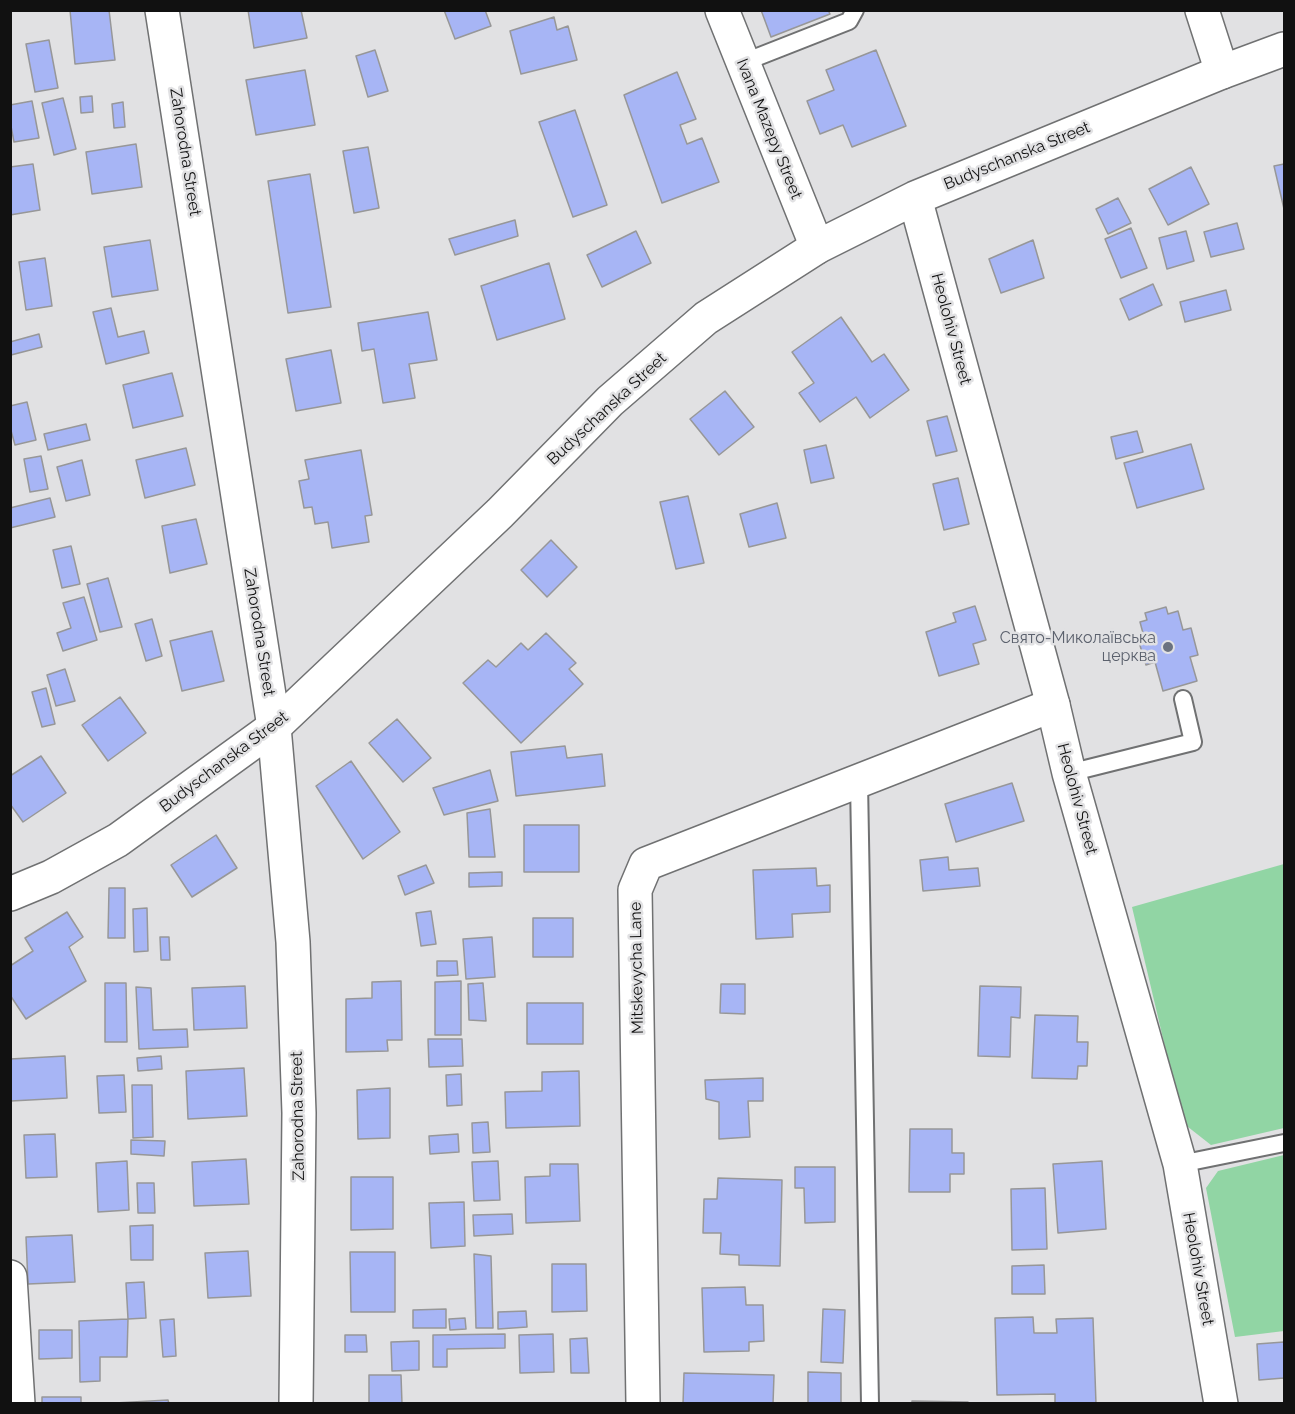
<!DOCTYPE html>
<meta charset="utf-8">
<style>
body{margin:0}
#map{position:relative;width:1295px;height:1414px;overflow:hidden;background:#e1e1e3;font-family:Raleway,sans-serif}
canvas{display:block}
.frame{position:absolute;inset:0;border:12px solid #111;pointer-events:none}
</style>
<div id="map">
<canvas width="1295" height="1414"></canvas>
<div class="frame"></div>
</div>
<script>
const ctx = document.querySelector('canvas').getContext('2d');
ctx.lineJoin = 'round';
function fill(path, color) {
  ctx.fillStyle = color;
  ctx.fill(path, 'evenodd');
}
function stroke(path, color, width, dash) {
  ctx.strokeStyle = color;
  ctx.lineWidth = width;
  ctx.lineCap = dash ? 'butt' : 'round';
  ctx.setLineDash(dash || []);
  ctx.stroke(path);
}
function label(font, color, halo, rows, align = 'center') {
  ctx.font = font + ' Raleway,sans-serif';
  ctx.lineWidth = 5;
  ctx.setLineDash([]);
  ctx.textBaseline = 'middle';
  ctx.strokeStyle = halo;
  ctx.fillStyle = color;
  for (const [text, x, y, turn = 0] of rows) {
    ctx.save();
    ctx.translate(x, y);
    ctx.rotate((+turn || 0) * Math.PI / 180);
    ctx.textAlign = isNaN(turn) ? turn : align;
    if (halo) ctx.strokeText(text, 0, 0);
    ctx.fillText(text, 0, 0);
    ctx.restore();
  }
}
fill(new Path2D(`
 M1284,864V1128L1211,1145L1183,1123L1132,907Z
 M1284,1155V1331L1235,1337L1206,1188L1218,1171Z`), '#91d5a4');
const building = new Path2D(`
 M70,10H109L115,60L75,64Z
 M248,10H301L307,38L254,48Z
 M444,10H485L491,26L455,39Z
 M761,10H828L830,14L771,37Z
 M554,17L557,30L568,26L577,60L521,74L510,31Z
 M49,40L58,88L35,92L26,44Z
 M375,50L388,91L368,97L356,56Z
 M876,50L906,126L852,147L843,125L820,134L807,101L834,90L826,70Z
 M305,70L315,125L256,135L246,80Z
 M677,72L696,119L680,125L687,144L702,138L719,182L662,203L624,95Z
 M92,96L93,112L81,113L80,97Z
 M63,98L76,149L54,155L42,103Z
 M32,101L39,138L14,142L10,121V105Z
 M123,102L125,127L114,128L112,104Z
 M575,110L607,205L573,217L539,122Z
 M136,144L142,187L92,194L86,152Z
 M368,147L379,208L354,213L343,151Z
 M33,164L40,210L10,215V167Z
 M1284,164V209L1274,166Z
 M1191,167L1209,204L1168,225L1149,189Z
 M310,174L331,307L288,313L268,181Z
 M1118,198L1131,223L1108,234L1096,209Z
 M515,220L518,236L455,255L449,239Z
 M1237,223L1244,249L1211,257L1204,232Z
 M1131,228L1147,268L1121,278L1105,239Z
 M636,231L651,263L602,287L587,255Z
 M1186,231L1194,261L1167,269L1159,238Z
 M150,240L158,290L112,297L104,247Z
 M1033,240L1044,278L1001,293L989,259Z
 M45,258L52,306L26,310L19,262Z
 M549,263L565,319L497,340L481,286Z
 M1153,284L1162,305L1129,320L1120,299Z
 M1226,290L1231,310L1185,322L1180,302Z
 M111,308L118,337L144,331L149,353L106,364L93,312Z
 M428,312L437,360L409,364L415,398L383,403L374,349L362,351L358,323Z
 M841,317L872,362L884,354L909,390L870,418L856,397L820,422L799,393L814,383L792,352Z
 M39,334L42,347L11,355L10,342Z
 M331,350L341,403L296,411L286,359Z
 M172,373L183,416L133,428L123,385Z
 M725,391L754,427L719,455L690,419Z
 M27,402L36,440L15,445L10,427V406Z
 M947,416L957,451L936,456L927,421Z
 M86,424L90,440L48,450L44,434Z
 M1137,431L1143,452L1116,459L1111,437Z
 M1191,444L1204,489L1137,508L1124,463Z
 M826,445L834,478L811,483L804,450Z
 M186,448L195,485L145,498L136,460Z
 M361,450L372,515L365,516L369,542L332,548L328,522L315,524L312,507L304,508L299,481L309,479L305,460Z
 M41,456L48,489L30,492L24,459Z
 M82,460L90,495L66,501L57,467Z
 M958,478L969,524L944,530L933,484Z
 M688,496L704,563L676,569L660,502Z
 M50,498L55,517L10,528V508Z
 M777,503L786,538L749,547L740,514Z
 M196,519L207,564L170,573L162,526Z
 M551,540L577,567L547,597L521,570Z
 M71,546L80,584L62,588L53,550Z
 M108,578L122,627L100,632L87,584Z
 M84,597L97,640L63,651L57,633L71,628L63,603Z
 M975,606L986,640L973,644L979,664L939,676L926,632L956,622L953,613Z
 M1166,607L1168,614L1178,611L1183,630L1191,628L1198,655L1190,657L1197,681L1163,691L1155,662L1146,665L1138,639L1144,637L1140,622L1147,620L1145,613Z
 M152,619L162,656L146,661L135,624Z
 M212,631L224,681L182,691L170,641Z
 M546,633L576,663L569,669L583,684L521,743L463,683L488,660L496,667L521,643L528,650Z
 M65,669L75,701L56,706L47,675Z
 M46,688L55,724L42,727L32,692Z
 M120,697L146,733L108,761L82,725Z
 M397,719L431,758L403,782L369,743Z
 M565,746L567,758L602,754L605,786L516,796L511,752Z
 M41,756L66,793L23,822L10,804V776Z
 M351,761L400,832L363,859L316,786Z
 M490,770L498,801L444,815L433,788Z
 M1012,783L1024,821L956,842L945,804Z
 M490,809L495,857H469L467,813Z
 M524,825H579V872H524Z
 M216,835L237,868L192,897L171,865Z
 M948,857L949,870L978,868L980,886L923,891L920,860Z
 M426,865L434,883L405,895L398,876Z
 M816,868L817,886L830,885V912L792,914L793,937L756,939L753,870Z
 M502,872V886L469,887V873Z
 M109,888H125V938H108Z
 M147,908L148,951L134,952L133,909Z
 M431,911L436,944L421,946L416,913Z
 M67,912L83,937L69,947L86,981L26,1019L10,995V966L33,951L25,938Z
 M533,918H573V957H533Z
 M160,937H169L170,960H161Z
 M492,937L495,977L466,979L463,939Z
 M437,961H457L458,975L437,976Z
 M401,981L402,1040H387L388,1051L346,1052V999L372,998V982Z
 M461,981V1035H435V982Z
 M105,983H126L127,1042H105Z
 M483,983L486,1021L469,1020L468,984Z
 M721,984H745V1014L720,1013Z
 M245,986L247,1028L194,1030L192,988Z
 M980,986L1021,987L1020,1018L1011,1017L1010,1057L978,1056Z
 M136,987L151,988L153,1030L187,1029L188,1047L139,1049Z
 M527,1003H583V1044H527Z
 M1035,1015L1078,1016L1077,1042H1088L1087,1066H1078L1077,1079L1032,1078Z
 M428,1039H462L463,1066L429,1067Z
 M65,1056L67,1098L11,1101L10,1059Z
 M161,1056L162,1069L138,1071L137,1058Z
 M244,1068L247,1116L188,1119L186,1071Z
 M579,1071L580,1126L506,1128L505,1092L542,1091V1072Z
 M461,1074L462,1105L447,1106L446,1075Z
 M124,1075L126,1112L99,1113L97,1076Z
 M763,1078V1101H748L750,1137L719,1139V1102L706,1099L705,1080Z
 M132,1085H152L153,1137L133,1138Z
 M390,1088V1138L358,1139L357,1090Z
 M488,1122L490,1152L473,1153L472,1123Z
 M910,1129H952V1153H964V1174H950V1192H909Z
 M55,1134L57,1177L26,1178L24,1135Z
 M458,1134L459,1152L430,1154L429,1136Z
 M131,1140L165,1141L164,1156L131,1154Z
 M246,1159L249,1204L194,1206L192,1162Z
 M127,1161L129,1210L98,1212L96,1163Z
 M498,1161L500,1200L474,1201L472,1162Z
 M1102,1161L1106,1229L1058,1233L1053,1164Z
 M550,1164H578L580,1221L526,1223L525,1177L550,1176Z
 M795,1167H835V1222L805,1223L804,1188H795Z
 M351,1177H393V1229L351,1230Z
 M718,1178L782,1180L780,1266L739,1265V1255L720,1254L721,1233H703L704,1199H717Z
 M137,1183H154L155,1213H138Z
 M1045,1188L1047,1249L1012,1250L1011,1189Z
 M464,1202L465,1246L431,1248L429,1203Z
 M512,1214L513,1234L474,1236L473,1215Z
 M153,1225V1260H131L130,1226Z
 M72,1235L75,1282L28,1284L26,1237Z
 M248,1251L251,1296L208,1298L205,1253Z
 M350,1252H395V1312H351Z
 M474,1254L491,1256L493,1328H476Z
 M552,1264H586L587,1311L552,1312Z
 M1044,1265L1045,1294H1012V1266Z
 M144,1282L146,1318L128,1319L126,1283Z
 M745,1287L746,1305H763L764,1341L749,1342V1351L704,1352L702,1288Z
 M446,1309V1328H413V1310Z
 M823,1309L845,1310L843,1363L821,1362Z
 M526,1311L527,1327L498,1329V1312Z
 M1033,1317L1034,1333H1057L1056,1319L1093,1318L1096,1404H1055V1394L997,1395L995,1318Z
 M465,1318L466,1329L450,1330L449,1319Z
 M128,1319L127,1357H100V1381L80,1382L79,1321Z
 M174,1319L176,1356L163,1357L160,1320Z
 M39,1330H72V1358L39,1359Z
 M505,1334V1348L447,1349V1367H433V1335Z
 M553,1334L554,1372L520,1373L519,1335Z
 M345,1335H366L367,1352H345Z
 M587,1338L589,1373H571L570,1339Z
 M419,1341V1370L392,1371L391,1342Z
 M1284,1342V1378L1259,1380L1257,1344Z
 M808,1372L841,1373V1404H808Z
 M684,1373L774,1375L773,1404H683Z
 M369,1375H401L402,1404H369Z
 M42,1397H81V1404H42Z
 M168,1400L169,1404H115V1403Z
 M912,1401L968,1402V1404H912Z`);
fill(building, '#a7b5f5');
stroke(building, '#979798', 1.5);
const service = new Path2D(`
 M742,63L849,21L855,10
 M1069,773L1193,742L1183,699
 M859,782L870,1404
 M1180,1164L1284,1143`);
const minor = new Path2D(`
 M162,10L274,727L293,942L299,1113L296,1404
 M722,10L817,247
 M1202,10L1222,72
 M10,1277L18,1404
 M643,1404L635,890L646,864L1053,705`);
const tertiary = new Path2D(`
 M915,198L1053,705L1069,773L1180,1164L1221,1404
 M10,894L51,877L118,840L274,727L500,513L610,401L706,318L817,247L915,198L1222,72L1284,49`);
stroke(service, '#707172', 20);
stroke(minor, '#707172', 36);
stroke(tertiary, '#707172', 36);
stroke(service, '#fff', 16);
stroke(minor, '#fff', 33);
stroke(tertiary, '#fff', 33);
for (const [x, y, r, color] of [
 [1168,647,6,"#6b7280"]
]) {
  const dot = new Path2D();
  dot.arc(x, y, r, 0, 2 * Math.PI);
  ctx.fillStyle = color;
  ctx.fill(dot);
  stroke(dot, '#e1e1e3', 2);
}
label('16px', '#111', '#e1e1e3', [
 ["Ivana Mazepy Street",769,129,68],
 ["Zahorodna Street",185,152,81],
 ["Budyschanska Street",1017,156,-22],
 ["Heolohiv Street",951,329,75],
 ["Budyschanska Street",607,409,-43],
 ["Zahorodna Street",259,632,81],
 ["Budyschanska Street",224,762,-37],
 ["Heolohiv Street",1077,799,75],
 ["Mitskevycha Lane",637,968,-91],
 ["Zahorodna Street",298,1116,-91],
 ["Heolohiv Street",1198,1269,80]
]);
label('16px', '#5b616d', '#e1e1e3', [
 ["Свято-Миколаївська",1156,638],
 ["церква",1156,656]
], 'right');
</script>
